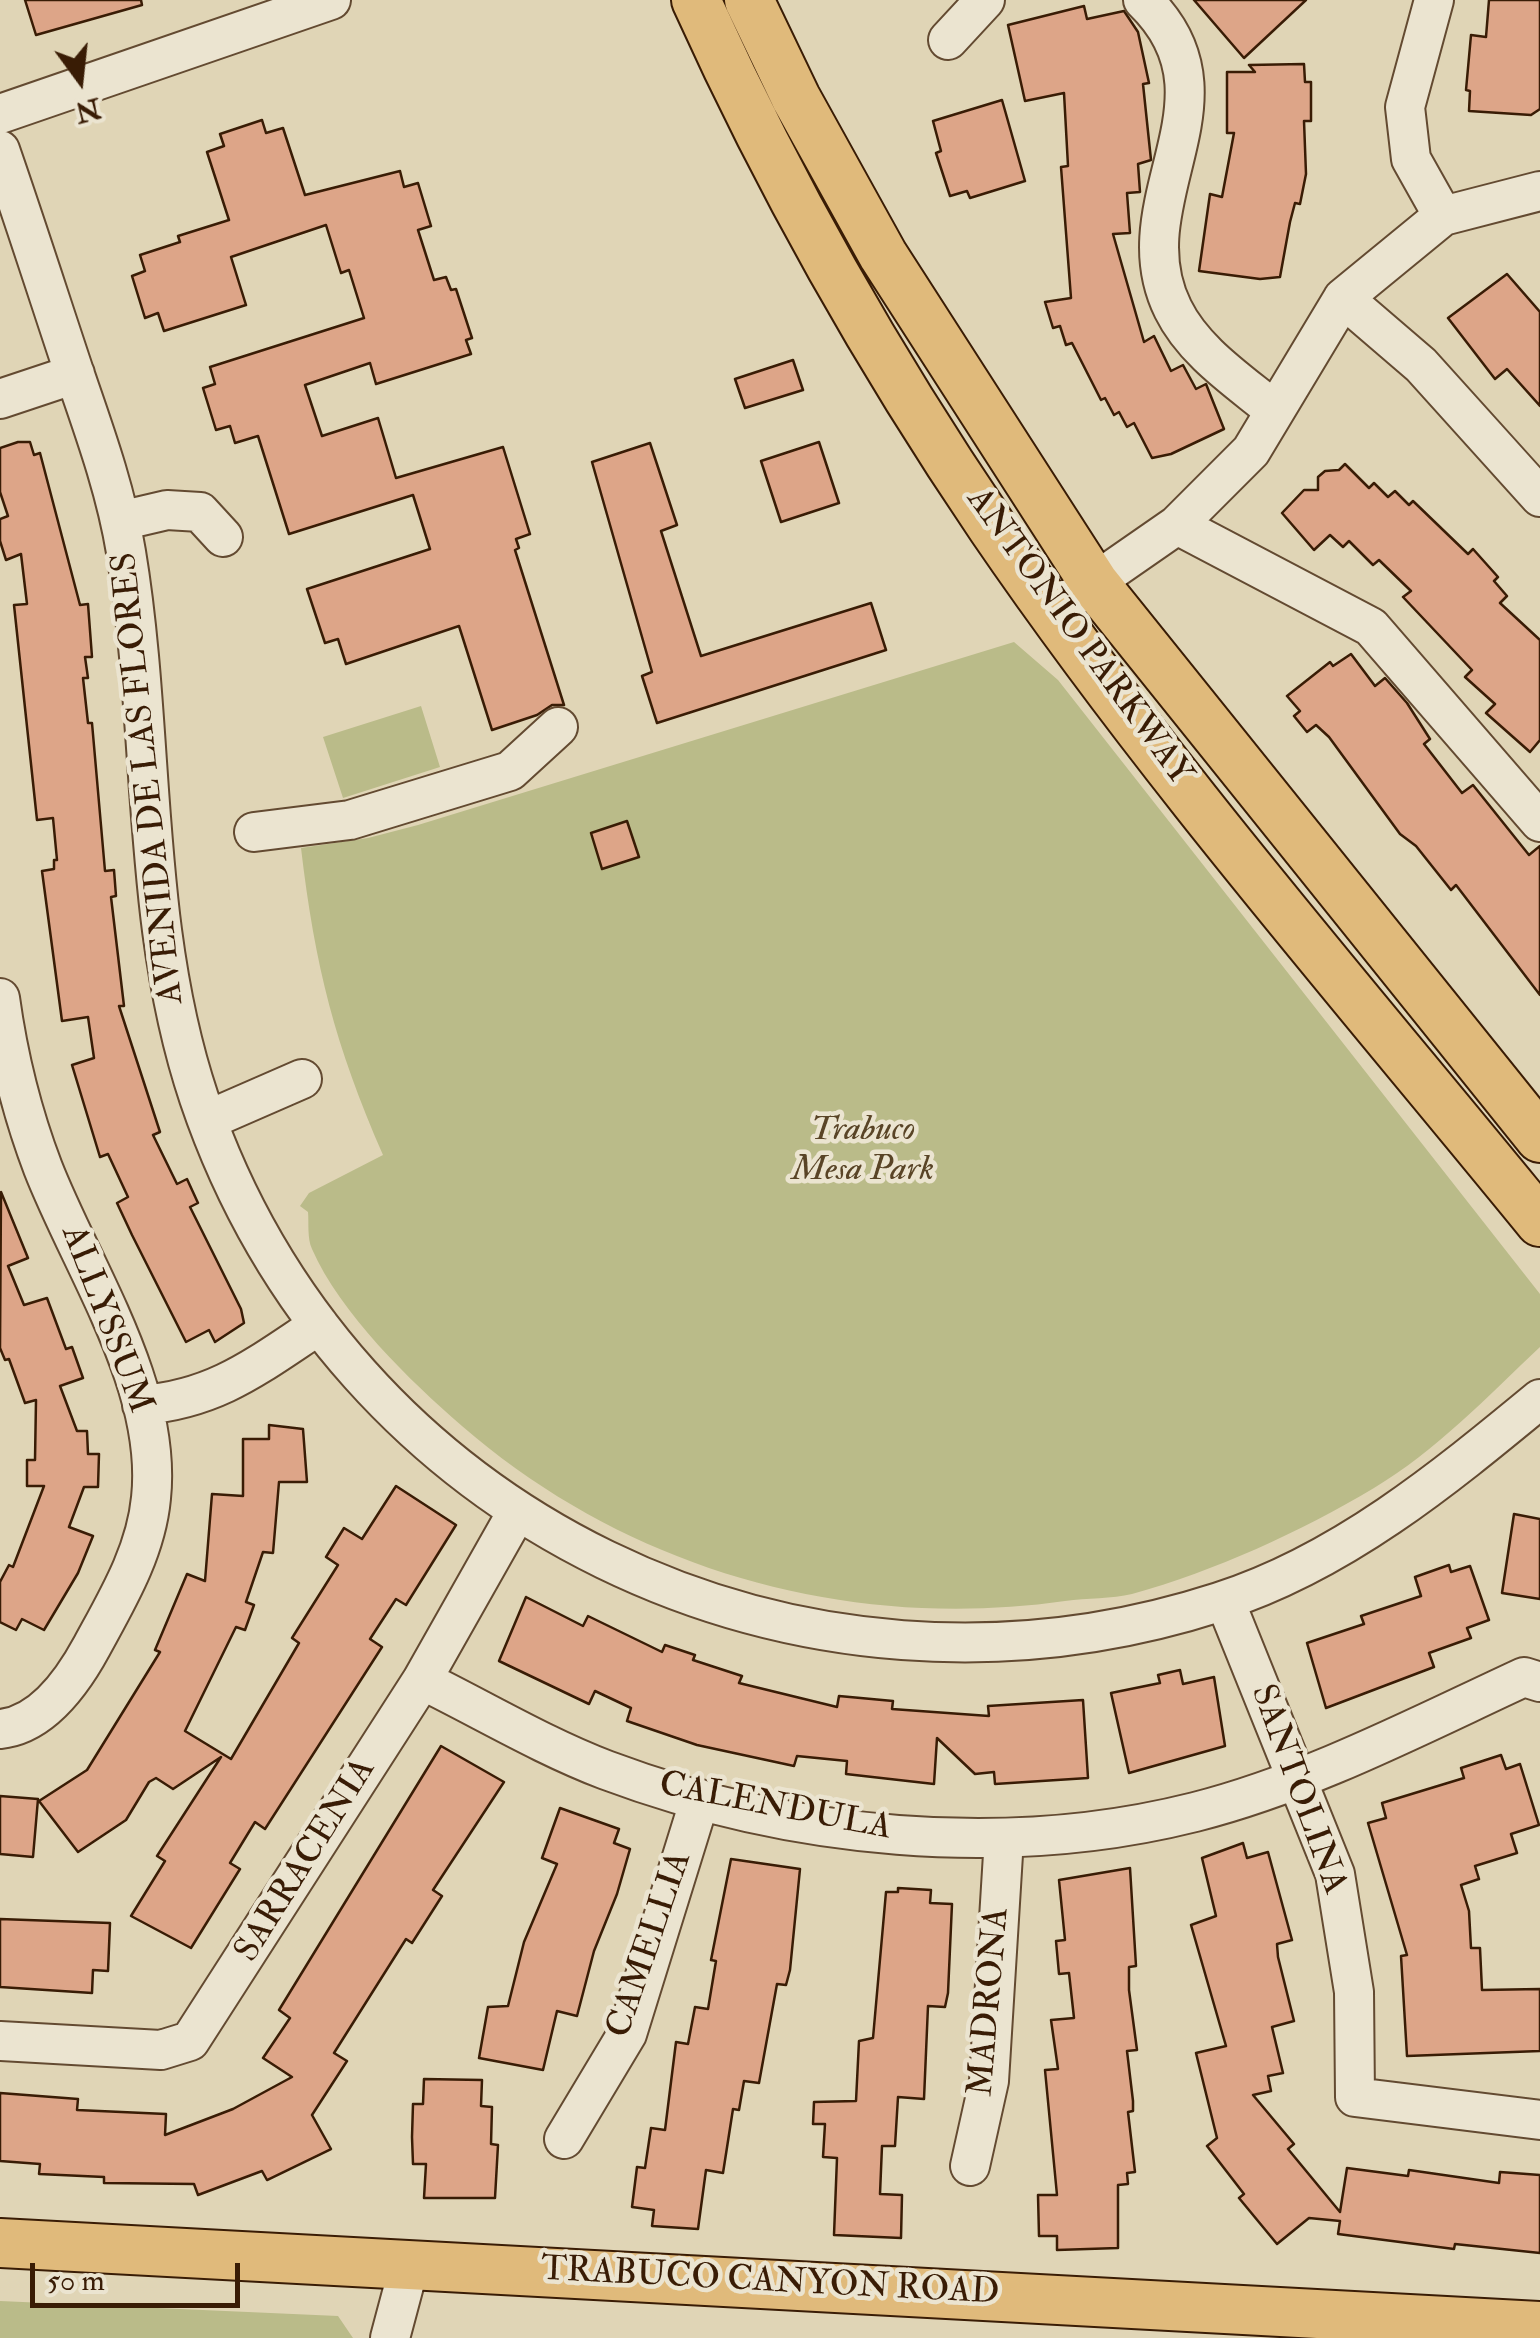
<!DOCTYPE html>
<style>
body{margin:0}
#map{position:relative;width:1540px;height:2338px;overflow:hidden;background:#e0d5b6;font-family:"IM FELL Double Pica",serif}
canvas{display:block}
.north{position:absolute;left:30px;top:30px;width:100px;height:100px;-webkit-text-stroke:8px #ebe4d0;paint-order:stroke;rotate:165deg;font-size:28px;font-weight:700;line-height:40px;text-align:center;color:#391c05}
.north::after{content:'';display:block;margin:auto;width:35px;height:45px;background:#391c05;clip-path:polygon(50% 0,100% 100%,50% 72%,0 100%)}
.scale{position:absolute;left:30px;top:2263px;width:210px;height:45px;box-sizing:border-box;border:5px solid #391c05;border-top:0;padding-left:12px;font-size:30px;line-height:35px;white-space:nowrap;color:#391c05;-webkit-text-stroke:8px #ebe4d0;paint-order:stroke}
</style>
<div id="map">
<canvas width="1540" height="2338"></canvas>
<div class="north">N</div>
<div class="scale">50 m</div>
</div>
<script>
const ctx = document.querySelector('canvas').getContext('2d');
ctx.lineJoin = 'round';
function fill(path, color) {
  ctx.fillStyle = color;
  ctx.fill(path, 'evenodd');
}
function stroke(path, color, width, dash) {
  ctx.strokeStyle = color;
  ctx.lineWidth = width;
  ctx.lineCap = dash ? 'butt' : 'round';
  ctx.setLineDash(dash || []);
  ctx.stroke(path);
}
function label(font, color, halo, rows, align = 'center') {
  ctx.font = font + ' "IM FELL Double Pica",serif';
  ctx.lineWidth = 9;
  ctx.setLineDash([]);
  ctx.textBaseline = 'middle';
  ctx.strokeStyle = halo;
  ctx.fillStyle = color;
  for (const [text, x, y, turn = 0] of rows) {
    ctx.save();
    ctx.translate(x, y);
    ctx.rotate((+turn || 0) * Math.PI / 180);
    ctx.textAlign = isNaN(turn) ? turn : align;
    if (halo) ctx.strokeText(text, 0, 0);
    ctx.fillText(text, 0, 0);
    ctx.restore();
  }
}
fill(new Path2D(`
 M1014,642L1058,680L1540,1294V1347C1488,1396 1436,1451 1374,1488C1300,1532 1215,1571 1132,1594C1112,1599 1087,1598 1065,1601C849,1632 628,1570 462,1426C410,1381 340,1313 312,1249C307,1238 309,1223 308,1212L300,1206L309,1193L383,1155C335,1045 315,967 301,848L368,838L418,825Z
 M421,706L440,767L343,798L323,737Z
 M0,2301L338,2316L353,2338H0Z`), '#babb89');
const building = new Path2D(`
 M25,0H141L142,5L36,35Z
 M1194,0H1306L1244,58Z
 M1489,0H1540V109L1531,115L1469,111L1470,91L1466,90L1471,35L1486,37Z
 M1084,6L1087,19L1124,11L1138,32L1149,83L1143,84L1151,160L1138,164L1140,192L1127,193L1130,233L1113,234L1144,342L1154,336L1171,371L1183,365L1196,389L1206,384L1224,429L1171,454L1152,458L1134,423L1127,427L1119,412L1114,415L1105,398L1101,400L1072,343L1066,345L1060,326L1053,328L1045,302L1071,298L1061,167L1068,166L1064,93L1025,101L1008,25Z
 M1304,64L1305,82H1311V121H1304L1306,174L1300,204L1295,203L1290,222L1280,277L1260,279L1199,271L1210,194L1222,197L1234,133H1227V72H1255L1249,65Z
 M1002,100L1025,181L970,198L967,191L950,196L936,153L941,151L933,121Z
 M262,120L266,133L283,128L305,195L400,171L404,187L418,183L431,226L418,230L434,280L446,277L451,290L456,289L472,338L466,340L471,354L376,384L370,363L305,385L322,436L378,418L396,478L503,447L530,534L516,539L519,548L515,550L564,705H552L537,715L492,730L459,626L346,664L338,639L325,643L307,589L430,549L413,495L289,534L258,436L235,443L230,426L216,430L203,388L215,384L210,367L364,318L349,270L341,273L326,225L231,257L246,305L164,331L158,313L145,318L132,276L145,271L140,255L180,242L178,236L229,220L207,152L224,146L220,134Z
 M1507,274L1540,312V406L1507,369L1495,379L1448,318Z
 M793,360L803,390L745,408L735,379Z
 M18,442H30L34,455L40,453L80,605L88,604L92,657H85L88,678H83L88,723H92L105,871L114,870L116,896L111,897L124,1006H119L160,1132L153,1135L177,1184L187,1179L198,1203L190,1207L241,1309L244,1323L215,1342L209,1330L186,1342L132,1235L117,1203L128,1197L108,1154L100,1157L72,1065L94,1058L88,1017L62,1021L42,871L54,869V860H57L53,818L37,820L14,605L27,604L21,554L6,560L0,541V519L8,516L0,492V448Z
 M819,442L839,503L781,522L761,461Z
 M650,443L677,525L661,531L701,656L871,603L886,650L657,723L642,676L652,672L592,462Z
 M1345,464L1369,488L1374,483L1388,497L1395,491L1409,505L1413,501L1468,554L1473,549L1498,577L1494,581L1507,596L1500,603L1540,640V740L1530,752L1486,713L1495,704L1465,677L1472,670L1403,597L1411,591L1379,560L1373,565L1349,541L1343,547L1330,535L1314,550L1282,513L1304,490H1318V477L1325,471L1339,470Z
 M1351,654L1375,686L1385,678L1407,703L1430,739L1424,744L1462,793L1473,785L1529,855L1540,846V995L1456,885L1451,890L1416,846L1400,834L1329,737L1316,725L1307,732L1294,716L1300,711L1287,696L1330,662L1333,666Z
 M627,821L639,857L602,869L591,833Z
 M1,1192L28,1258L8,1266L24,1305L47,1298L66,1349L72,1347L83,1378L60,1386L77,1431H87L88,1454H99L98,1487H84L69,1527L93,1536L78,1573L44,1630L22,1619L16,1630L0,1622V1582L9,1565L13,1567L44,1486H27V1460H35L36,1400L25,1403L9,1359L5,1360L0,1348Z
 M269,1425L303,1429L307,1482H279L273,1553L263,1552L246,1602L254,1605L245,1630L236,1627L185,1731L231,1759L299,1643L292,1638L338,1565L326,1557L344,1528L362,1539L396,1486L456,1525L406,1605L396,1599L370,1639L382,1647L265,1829L255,1822L230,1863L240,1869L191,1948L131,1916L165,1861L157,1856L221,1757L173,1789L156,1778L149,1782L126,1820L78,1852L39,1801L87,1770L160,1652L155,1650L187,1574L205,1581L212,1494L243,1496V1439H269Z
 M1514,1514L1540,1519V1599L1502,1593Z
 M1449,1565L1451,1572L1470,1566L1489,1620L1467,1628L1471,1638L1429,1653L1434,1667L1326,1708L1307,1643L1364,1624L1361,1616L1421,1596L1415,1577Z
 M526,1597L583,1626L588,1616L662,1652L665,1645L695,1655L693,1660L742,1676L739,1683L837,1707L839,1696L893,1701L892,1709L989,1716L988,1706L1083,1700L1088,1778L995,1784L994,1772L975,1774L937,1738L934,1784L846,1774L847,1761L797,1756L794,1766L697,1745L627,1721L631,1708L595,1691L589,1704L499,1661Z
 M1180,1670L1183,1684L1214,1677L1225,1746L1129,1773L1111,1693L1160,1683L1158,1675Z
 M441,1746L504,1782L433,1890L442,1896L412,1943L406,1939L334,2053L347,2061L312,2115L331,2149L267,2180L262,2171L198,2195L194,2184L104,2183V2177L39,2174L40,2164L0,2161V2093L78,2099L77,2110L166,2114L165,2135L233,2109L292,2077L263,2058L290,2018L279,2010Z
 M1501,1755L1506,1769L1520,1764L1539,1825L1511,1834L1517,1853L1475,1866L1479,1879L1461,1885L1469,1911L1471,1948H1480L1482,1990L1540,1989V2051L1407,2056L1401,1956L1407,1955L1368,1823L1386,1818L1382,1803L1464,1778L1461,1768Z
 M0,1796L38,1799L33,1857L0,1854Z
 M560,1808L619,1829L614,1843L630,1849L617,1894L594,1951L577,2016L557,2011L543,2070L479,2058L488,2007L508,2006L524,1942L557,1864L542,1858Z
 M1243,1843L1247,1858L1268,1852L1292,1940L1277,1944L1278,1957L1294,2021L1272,2027L1283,2073L1268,2076L1271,2091L1253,2095L1294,2144L1288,2149L1340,2212L1347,2168L1408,2176L1409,2170L1499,2183L1500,2172L1540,2175V2253L1455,2244L1454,2249L1338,2234L1340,2221L1309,2218L1277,2244L1239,2198L1244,2194L1207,2146L1217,2138L1196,2053L1226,2046L1191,1925L1216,1916L1202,1858Z
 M731,1859L800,1869L790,1970L786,1985L777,1984L759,2083L744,2081L739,2110L733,2109L723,2173L706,2170L698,2229L652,2226L654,2210L632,2207L637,2167L645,2168L651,2128L665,2130L676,2042L688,2044L695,2007L708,2009L716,1961L711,1960Z
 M1130,1868L1136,1966L1129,1967V1990L1137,2050L1127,2051L1133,2101V2111L1128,2112L1135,2172L1127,2173L1128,2184L1118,2185V2248L1057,2250V2236H1039L1038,2195H1057L1045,2070L1058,2069L1051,2020L1074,2018L1069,1973L1059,1974L1056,1941L1065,1940L1059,1880Z
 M898,1888L931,1890L930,1903L952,1904L948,1993L945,2007L928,2006L924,2099L898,2097L895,2146H882L880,2194L902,2195L901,2238L834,2235L837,2158L823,2157L825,2124H813L814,2102L856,2101L859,2041L873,2038L886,1892H898Z
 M0,1919L110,1923L108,1971L93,1970L92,1993L0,1987Z
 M424,2079L482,2080L481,2106L492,2107L491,2144L498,2145L495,2198H424L426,2164H413L412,2137L413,2104H423Z`);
fill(building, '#dda588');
stroke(building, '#391c05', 2.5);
const minor = new Path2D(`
 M1143,0C1246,99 1119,200 1173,309C1194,352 1239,381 1275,411
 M1434,0L1405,107L1411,159L1443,216
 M948,40L985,0
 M0,114L331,0
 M0,150C26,225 50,300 75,375C95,433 116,491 126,552C156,732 140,923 199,1098C342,1521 799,1738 1219,1602C1341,1563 1443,1479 1540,1399
 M1343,298L1421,365L1540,497
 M0,399L75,374
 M120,521L167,510L200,512L223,537
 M1177,525L1371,627L1540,822
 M1053,611L1177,525L1251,451L1343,298L1443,216L1540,191
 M254,832L350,820L510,771L558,727
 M0,998C8,1056 22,1113 43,1168C82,1268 163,1386 151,1498C146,1552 117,1600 92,1646C73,1681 42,1725 0,1729
 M208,1120L302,1079
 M142,1405C217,1399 258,1365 319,1325
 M1225,1601L1335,1874L1354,1992L1355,2097L1540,2120
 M422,1680C483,1710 543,1746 606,1770C790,1839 1004,1860 1195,1812C1309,1783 1418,1726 1524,1677L1540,1682
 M0,2041L161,2050L190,2041L422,1680L517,1512
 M564,2139L627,2034L700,1799
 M970,2166L989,2081L1004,1838
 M390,2338L410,2263`);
const major = new Path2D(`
 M696,0C778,182 880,362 992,527C1158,770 1354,994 1540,1222
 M749,0L796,98L883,255L1094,583L1540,1138
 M0,2243L1540,2326`);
stroke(minor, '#634a31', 42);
stroke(major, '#391c05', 52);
stroke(minor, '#ebe4d0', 38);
stroke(major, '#e0ba7b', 48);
label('35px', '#391c05', '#ebe4d0', [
 ["ANTONIO PARKWAY",1078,638,54],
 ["AVENIDA DE LAS FLORES",150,778,-96],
 ["ALLYSSUM",105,1320,69],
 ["SANTOLINA",1297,1790,70],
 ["CALENDULA",775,1808,11],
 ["SARRACENIA",307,1861,-58],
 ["CAMELLIA",651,1945,-71],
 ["MADRONA",991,2002,-85],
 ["TRABUCO CANYON ROAD",770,2283,3]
]);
label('italic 35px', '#594426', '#ebe4d0', [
 ["Trabuco",863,1131],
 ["Mesa Park",863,1171]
]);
</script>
